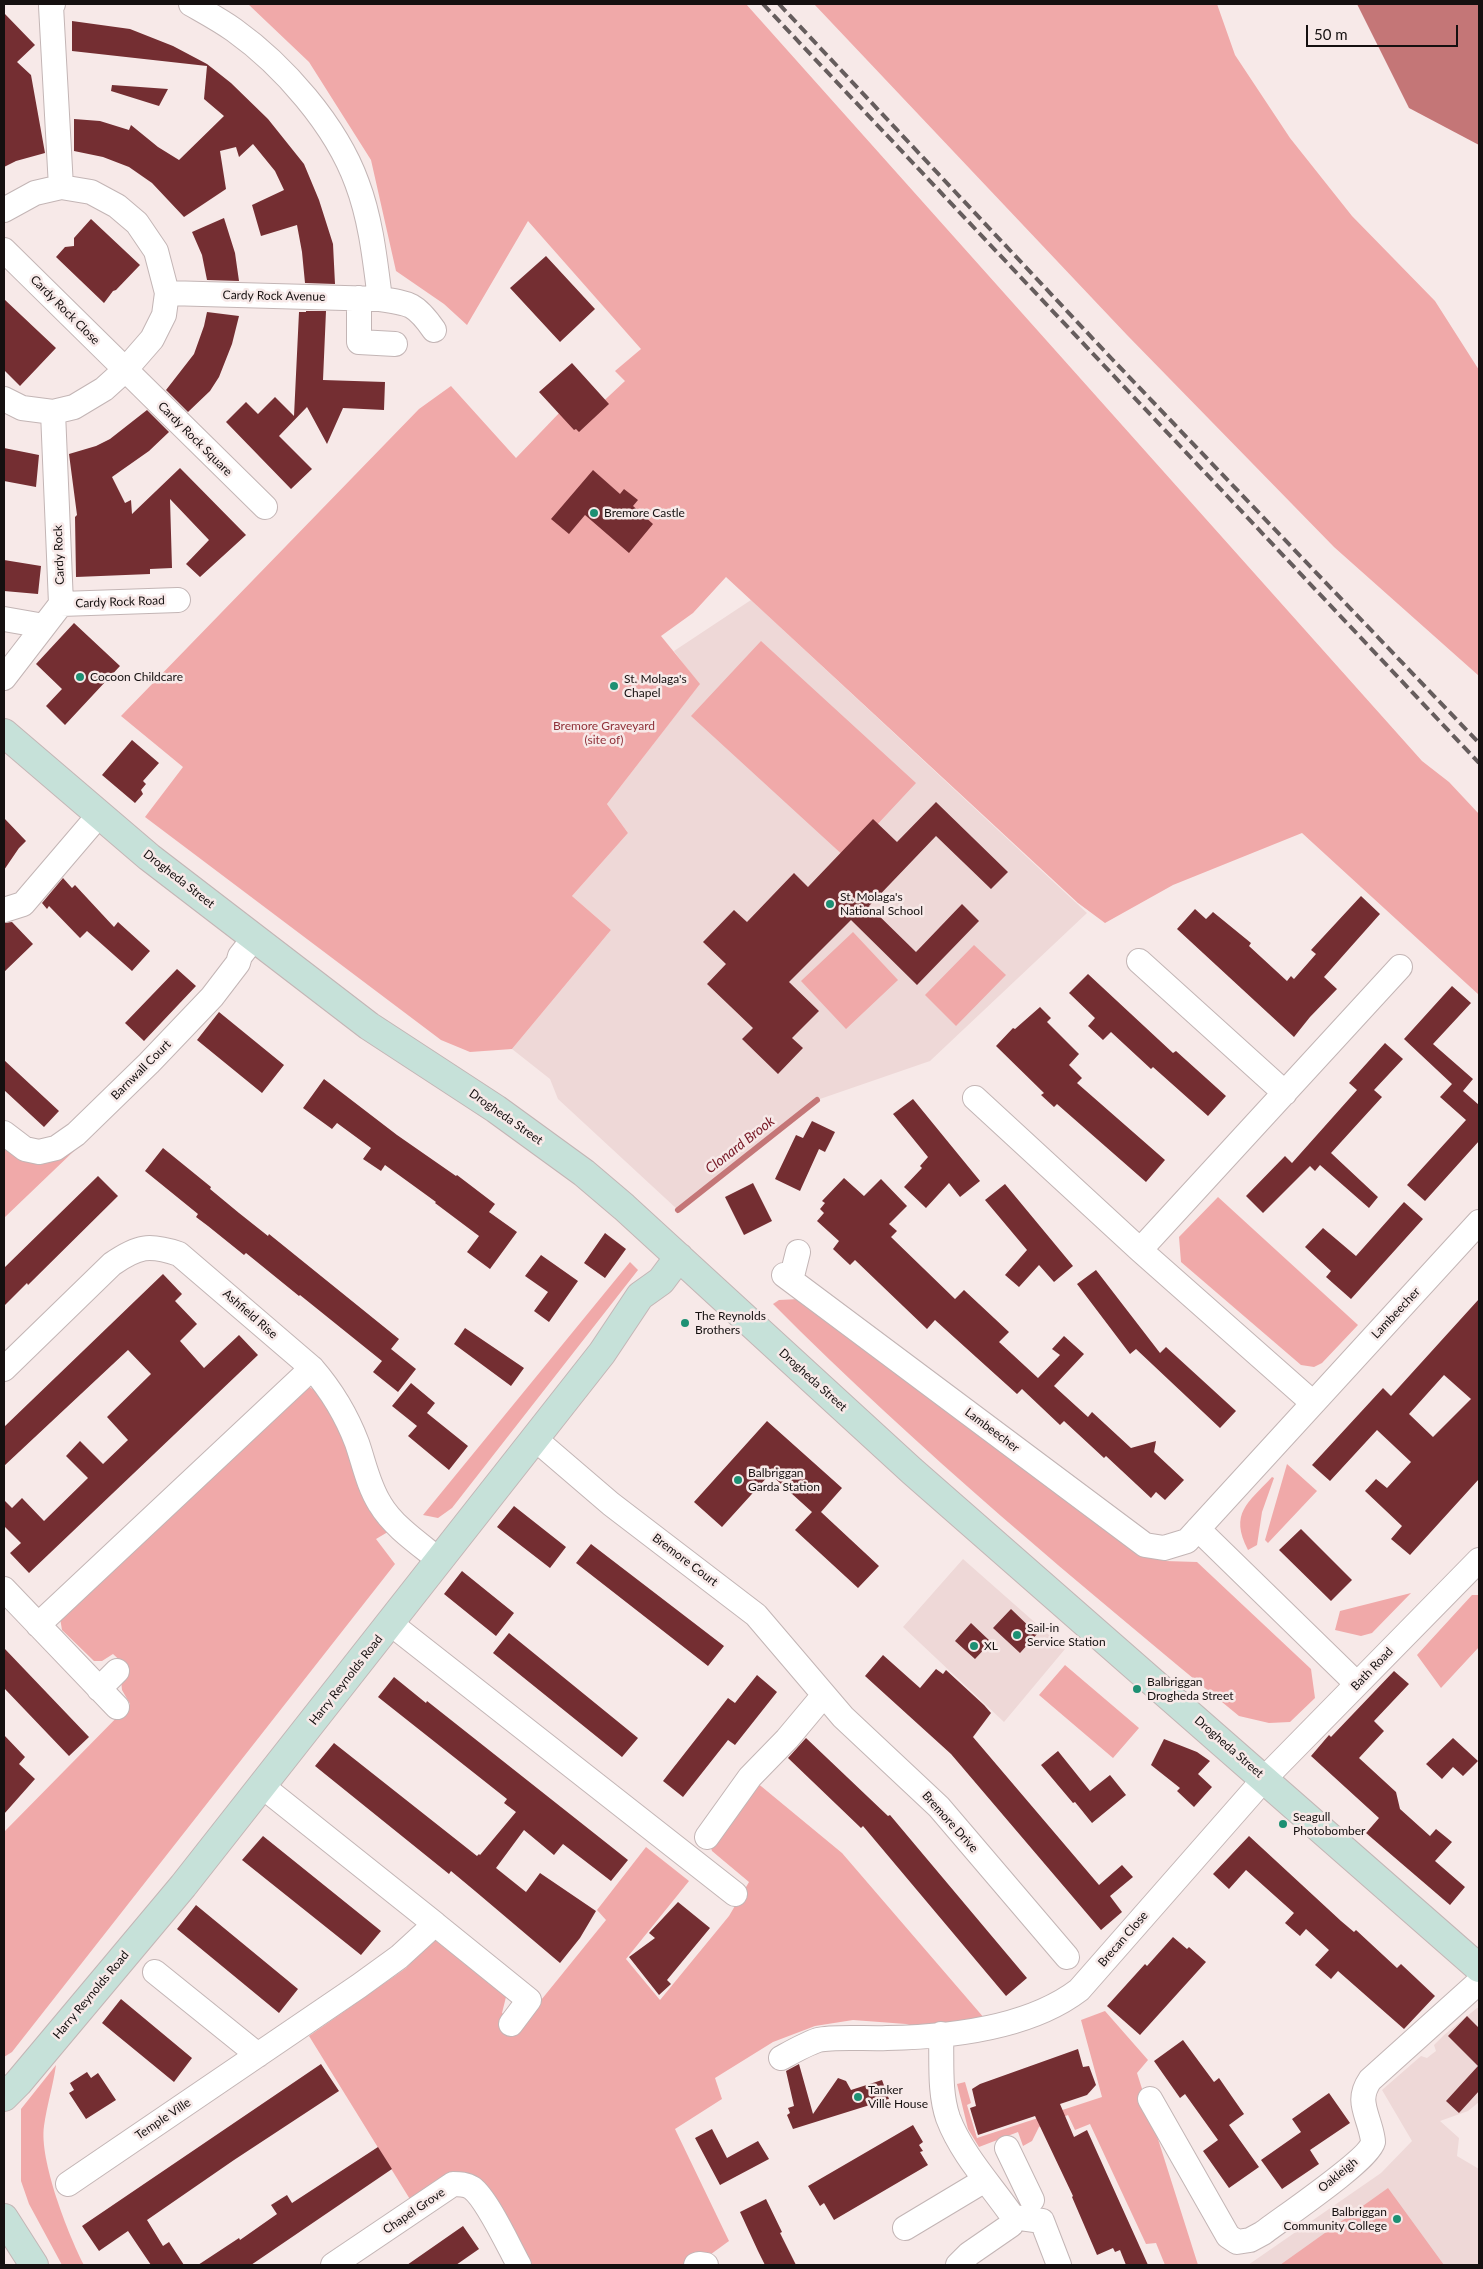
<!DOCTYPE html>
<style>
body{margin:0}
#map{position:relative;width:1483px;height:2269px;overflow:hidden;background:#f7e9e8;font-family:Lato,sans-serif}
canvas{display:block}
.frame{position:absolute;inset:0;border:5px solid #151010;pointer-events:none}
.scale{position:absolute;left:1306px;top:25px;width:152px;height:22px;box-sizing:border-box;border:2px solid #151010;border-top:0;padding-left:6px;font-size:15px;line-height:18px;white-space:nowrap;color:#151010;-webkit-text-stroke:4px #f7e9e8;paint-order:stroke}
</style>
<div id="map">
<canvas width="1483" height="2269"></canvas>
<div class="frame"></div>
<div class="scale">50 m</div>
</div>
<script>
const ctx = document.querySelector('canvas').getContext('2d');
ctx.lineJoin = 'round';
function fill(path, color) {
  ctx.fillStyle = color;
  ctx.fill(path, 'evenodd');
}
function stroke(path, color, width, dash) {
  ctx.strokeStyle = color;
  ctx.lineWidth = width;
  ctx.lineCap = dash ? 'butt' : 'round';
  ctx.setLineDash(dash || []);
  ctx.stroke(path);
}
function label(font, color, halo, rows, align = 'center') {
  ctx.font = font + ' Lato,sans-serif';
  ctx.lineWidth = 5;
  ctx.setLineDash([]);
  ctx.textBaseline = 'middle';
  ctx.strokeStyle = halo;
  ctx.fillStyle = color;
  for (const [text, x, y, turn = 0] of rows) {
    ctx.save();
    ctx.translate(x, y);
    ctx.rotate((+turn || 0) * Math.PI / 180);
    ctx.textAlign = isNaN(turn) ? turn : align;
    if (halo) ctx.strokeText(text, 0, 0);
    ctx.fillText(text, 0, 0);
    ctx.restore();
  }
}
fill(new Path2D(`
 M751,600L1087,913L930,1061L817,1100L678,1210L558,1099L550,1079L512,1049L611,930L572,896L628,833L607,804L699,685L674,651Z
 M963,1559L1065,1649L1004,1722L903,1627Z
 M1477,2008H1479V2102L1468,2111L1440,2121L1459,2138L1457,2156L1479,2169V2265H1248L1381,2173L1412,2141L1382,2090L1421,2056L1427,2058L1432,2054L1436,2051L1434,2045L1444,2035Z`), '#eed8d7');
fill(new Path2D(`
 M248,4H746L1422,761L1449,782L1479,814V995L1302,833L1173,885L1105,923L1078,903L726,577L693,613L661,636L700,684L607,804L628,833L572,896L611,930L512,1049L470,1052L441,1040L145,817L183,767L121,716L419,409L451,386L516,458L562,410L577,426L625,381L615,371L641,349L528,221L467,325L444,304L396,271L371,160L309,62Z
 M814,4H1217L1235,55L1290,138L1352,216L1435,301L1479,370V676L1334,547L1127,335Z
 M761,641L916,783L846,858L691,716Z
 M853,932L898,980L846,1029L801,981Z
 M974,945L1006,975L956,1026L925,995Z
 M99,1127L4,1218V1150L11,1147Z
 M1218,1197L1358,1325L1322,1363L1314,1367L1301,1365L1181,1262L1179,1237Z
 M630,1262L638,1270L452,1508L438,1518L423,1515Z
 M799,1299L1145,1554L1165,1561L1197,1562L1311,1669L1315,1698L1290,1722L1269,1723L1239,1716C1079,1584 919,1451 773,1304L779,1300Z
 M309,1387L318,1392L398,1526L376,1539L395,1564L12,2052L4,2057V1832L130,1704L122,1690L121,1680L129,1669L113,1654L102,1661H94L62,1630L60,1618Z
 M1287,1464L1317,1491L1268,1543L1265,1540Z
 M1272,1477L1274,1478L1262,1512L1257,1545L1248,1550C1229,1513 1248,1503 1272,1477Z
 M1411,1593L1372,1633L1361,1636L1335,1630L1340,1611Z
 M1472,1595H1479V1647L1441,1688L1417,1655Z
 M1065,1665L1139,1728L1113,1758L1039,1695Z
 M750,1777L842,1853L991,2026L941,2034L906,2024L853,2020L815,2026L773,2042L715,2078L722,2099L675,2129L729,2241L696,2265H519L472,2188L416,2209L309,2036L406,1968L433,1940H445L503,1987L506,1997L502,2013L520,2026L606,1920L597,1910L646,1847L689,1881L626,1959L660,2000L729,1916L749,1882L712,1851L707,1837Z
 M1105,2011L1148,2060L1137,2073L1198,2265H1165L1156,2243L1146,2244L1090,2124L1075,2130L1068,2115L1039,2127L1032,2141L1023,2146L1018,2132L979,2147L968,2129L957,2084L965,2082L971,2103L967,2105L977,2138L1102,2097L1081,2020Z
 M56,2065C53,2086 47,2105 44,2126C39,2160 68,2234 84,2265H62L29,2204L21,2181V2109Z
 M1388,2188L1444,2265H1280Z`), '#f0a9a9');
fill(new Path2D(`
 M1357,4H1479V145L1409,108Z`), '#c47677');
stroke(new Path2D(`
 M678,1210L817,1100`), '#c47677', 6);
fill(new Path2D(`
 M4,13L35,45L17,62L31,75L45,153L16,161L4,167Z
 M72,21L130,29L173,46L207,64L231,83L268,119L304,164L319,200L333,244L335,284L305,283L302,252L297,225L261,236L252,205L284,190L275,171L253,144L239,157L236,147L220,151L226,189L184,217L152,183L129,167L103,157L74,151V119L100,121L129,130L131,125L158,147L179,160L224,116L204,99L207,66L72,51Z
 M112,85L168,89L159,106L111,91Z
 M224,218L235,253L239,281L207,280L202,255L192,232Z
 M91,219L140,265L116,290L113,291L104,303L56,257L65,247L74,246V238Z
 M546,256L595,309L560,342L510,288Z
 M4,299L56,348L20,386L4,370Z
 M306,311H326L323,380L385,382L384,410L343,408L327,444L307,407L279,436L312,469L291,489L226,422L246,402L258,414L275,397L294,416L299,312H306Z
 M207,312L239,316L232,344L219,377L210,391L188,412L166,390L194,354L204,326Z
 M572,363L609,404L579,432L576,429L574,430L539,392Z
 M147,410L169,432L149,451L112,477L125,503L131,500L132,514L180,468L246,535L200,577L186,564L209,540L170,499L172,568L150,569V574L76,577L75,517L77,515L69,454L96,446L110,439Z
 M4,448L39,455L36,487L4,481Z
 M593,470L620,494L624,489L638,500L633,506L653,524L629,553L585,515L569,534L551,519Z
 M4,560L41,566L38,594L4,591Z
 M74,623L120,666L65,725L46,706L62,689L36,664Z
 M132,740L159,763L143,781L146,784L141,790L143,794L135,803L102,775Z
 M936,802L1008,872L991,889L936,836L869,906L916,952L962,904L979,921L917,985L851,920L789,982L819,1011L792,1038L803,1048L778,1074L742,1039L753,1028L707,984L726,964L703,942L734,910L747,922L794,873L808,887L873,819L897,842Z
 M4,818L26,841L19,848L4,870Z
 M63,878L72,888L75,885L114,927L118,922L150,951L132,971L87,931L80,938L49,906L47,909L42,903Z
 M1361,896L1380,914L1324,977L1337,989L1310,1017L1294,1037L1177,929L1195,909L1206,919L1213,912L1251,943L1249,946L1287,981L1291,976L1294,979L1316,954L1311,950Z
 M12,922L33,944L4,972V923Z
 M177,969L196,986L144,1041L125,1023Z
 M1088,974L1173,1053L1176,1051L1226,1096L1208,1116L1153,1067L1151,1069L1111,1032L1103,1040L1088,1026L1095,1018L1069,993Z
 M1452,986L1471,1003L1433,1044L1473,1079L1463,1091L1479,1105V1141L1425,1201L1407,1185L1466,1120L1440,1097L1452,1084L1404,1039Z
 M1040,1007L1051,1018L1047,1022L1079,1054L1069,1065L1082,1078L1077,1083L1165,1160L1146,1182L1057,1104L1054,1107L1041,1095L1044,1093L996,1046L1013,1028L1015,1029Z
 M219,1012L284,1065L262,1093L197,1040Z
 M1385,1043L1403,1059L1374,1090L1382,1097L1331,1153L1378,1197L1369,1208L1320,1165L1315,1171L1310,1166L1263,1213L1246,1196L1285,1156L1292,1163L1357,1090L1349,1083Z
 M4,1060L59,1111L44,1127L4,1090Z
 M324,1079L397,1135L456,1176L457,1175L495,1204L489,1212L517,1232L490,1269L467,1252L479,1236L435,1203L436,1202L385,1165L381,1171L363,1159L371,1148L337,1123L332,1129L303,1108Z
 M913,1099L980,1181L960,1197L949,1183L926,1208L904,1187L922,1168L920,1166L928,1157L893,1114Z
 M812,1121L835,1132L825,1152L819,1149L800,1191L775,1179L796,1135L803,1138Z
 M163,1148L211,1187L210,1189L239,1213L268,1236L269,1234L399,1339L391,1349L416,1369L398,1392L373,1372L382,1361L300,1295L299,1296L246,1253L244,1255L208,1226L196,1217L198,1214L145,1171Z
 M98,1176L118,1196L28,1285L27,1283L4,1306V1268Z
 M844,1178L864,1196L881,1179L907,1206L889,1224L897,1231L891,1237L955,1299L964,1290L1009,1332L999,1342L1038,1378L1060,1355L1052,1349L1064,1336L1084,1354L1054,1386L1088,1417L1092,1412L1131,1448L1156,1441L1154,1452L1184,1480L1165,1500L1156,1492L1151,1498L1106,1456L1104,1458L1064,1421L1060,1425L1022,1389L1017,1394L935,1320L927,1329L855,1260L850,1265L833,1249L839,1241L817,1221L824,1213L820,1209L825,1203L822,1201Z
 M753,1183L772,1221L744,1235L725,1197Z
 M1005,1184L1073,1266L1054,1282L1039,1265L1019,1287L1005,1275L1027,1250L985,1200Z
 M1404,1202L1423,1219L1351,1299L1326,1277L1331,1271L1305,1247L1323,1228L1356,1256Z
 M605,1233L626,1249L605,1278L584,1263Z
 M541,1255L578,1281L549,1322L534,1311L548,1292L525,1276Z
 M1096,1270L1160,1353L1166,1347L1236,1411L1220,1428L1136,1349L1130,1354L1077,1284Z
 M163,1274L182,1294L175,1301L197,1324L180,1341L204,1368L239,1335L258,1355L29,1573L10,1553L21,1543L4,1526V1500L12,1508L22,1498L44,1521L88,1478L66,1456L80,1441L103,1464L128,1440L107,1417L151,1374L128,1350L4,1466V1427Z
 M1479,1299V1479L1410,1555L1391,1539L1402,1526L1365,1491L1376,1479L1387,1488L1411,1462L1377,1430L1330,1481L1312,1465L1383,1388L1391,1396ZM1444,1375L1471,1399L1433,1437L1409,1414Z
 M465,1328L524,1368L511,1386L454,1344Z
 M411,1383L435,1403L427,1413L468,1446L449,1470L408,1436L417,1426L392,1406Z
 M767,1421L842,1488L821,1512L879,1566L858,1588L795,1530L812,1512L770,1474L722,1527L694,1502Z
 M514,1506L566,1547L550,1568L497,1527Z
 M1301,1529L1352,1580L1331,1601L1279,1550Z
 M591,1544L724,1646L708,1666L576,1563Z
 M462,1571L514,1613L496,1636L444,1594Z
 M1011,1609L1037,1634L1020,1653L993,1628Z
 M971,1623L991,1642L975,1659L955,1641Z
 M509,1633L638,1738L622,1757L493,1653Z
 M4,1648L89,1737L69,1756L4,1688Z
 M883,1655L920,1688L936,1669L943,1674L946,1670L984,1705L991,1713L973,1737L1099,1885L1122,1865L1133,1877L1110,1896L1122,1912L1101,1930L951,1754L865,1676Z
 M1394,1671L1409,1684L1374,1721L1384,1731L1359,1758L1396,1792L1400,1809L1430,1836L1436,1829L1452,1842L1435,1861L1465,1887L1450,1905L1366,1833L1379,1818L1311,1756L1329,1735L1331,1737Z
 M757,1675L777,1692L735,1745L728,1740L683,1797L663,1781L728,1698L735,1703Z
 M394,1677L426,1703L427,1701L628,1860L611,1881L563,1844L554,1855L524,1830L496,1868L526,1892L540,1873L596,1911L580,1938L560,1963L475,1891L451,1871L449,1874L315,1766L334,1743L477,1856L479,1854L480,1855L516,1812L504,1803L507,1799L378,1697Z
 M4,1735L25,1757L19,1764L35,1779L4,1814Z
 M806,1738L888,1816L890,1815L1027,1978L1006,1996L863,1826L861,1828L788,1758Z
 M1453,1738L1478,1761L1463,1776L1453,1767L1442,1779L1426,1764Z
 M1164,1739L1197,1752L1210,1761L1198,1774L1212,1787L1194,1807L1177,1791L1180,1788L1151,1765Z
 M1058,1751L1090,1791L1110,1775L1126,1795L1092,1823L1075,1802L1073,1803L1041,1765Z
 M263,1836L381,1931L361,1955L242,1860Z
 M1249,1836L1341,1921L1354,1932L1356,1930L1397,1968L1401,1964L1435,1996L1404,2029L1338,1971L1331,1979L1315,1965L1329,1950L1306,1929L1300,1936L1285,1923L1294,1913L1246,1870L1229,1889L1213,1874Z
 M678,1902L710,1928L667,1980L671,1984L659,1995L629,1957L655,1938L649,1933Z
 M196,1905L298,1989L279,2013L177,1929Z
 M1173,1937L1187,1949L1189,1947L1206,1962L1140,2035L1107,2006L1145,1964L1147,1966Z
 M121,1999L192,2058L174,2082L102,2023Z
 M1467,2016L1479,2028V2091L1459,2113L1446,2101L1478,2066L1448,2036Z
 M1183,2040L1214,2082L1219,2078L1244,2114L1229,2125L1259,2167L1229,2188L1203,2151L1218,2140L1185,2094L1180,2098L1154,2061Z
 M1078,2049L1083,2067L1089,2066L1096,2085L1087,2095L1060,2104L1074,2137L1087,2130L1148,2265H1126L1120,2250L1115,2252L1113,2248L1097,2255L1072,2197L1073,2196L1035,2116L978,2135L970,2108L976,2106L972,2089L980,2084Z
 M321,2064L339,2091L234,2160L147,2220L163,2246L169,2242L184,2265H151L128,2231L99,2251L82,2226Z
 M799,2064L813,2114L838,2078L846,2081L851,2090L882,2080L889,2099L793,2129L787,2115L790,2113L788,2108L794,2106L786,2071Z
 M87,2072L91,2078L98,2073L116,2100L86,2119L69,2093L74,2090L70,2083Z
 M1329,2093L1350,2123L1310,2150L1319,2164L1282,2189L1261,2160L1301,2132L1292,2119Z
 M913,2125L923,2142L919,2145L923,2151L920,2152L928,2165L834,2220L824,2203L820,2206L808,2186Z
 M712,2129L727,2158L758,2141L769,2159L720,2185L695,2138Z
 M378,2147L392,2169L251,2265H198L239,2238L240,2240L277,2214L271,2205L287,2195L292,2203Z
 M766,2199L782,2232L780,2233L796,2265H765L758,2251L740,2212Z
 M463,2226L479,2249L456,2265H407Z`), '#742e32');
const street = new Path2D(`
 M53,4L51,6L61,187
 M191,4C205,12 220,20 234,30C283,65 336,125 357,183C371,220 375,260 380,299
 M4,210L35,193L61,187L91,192L117,206L137,223L156,251L167,293L164,315L152,339L125,370L104,389L74,407L53,412L22,408L4,399
 M4,250L265,507
 M167,293L380,299C410,303 416,304 434,330
 M359,298V342L395,344
 M61,604L178,600
 M4,619L44,626
 M4,678L61,604L53,412
 M4,910L23,904L99,815
 M1139,961L1285,1093
 M975,1098L1140,1250L1313,1403
 M4,1133L25,1149L39,1152L56,1148L76,1134L149,1063L212,997L238,963L240,956L254,938
 M1140,1250L1400,967
 M784,1275L1145,1545L1164,1548L1187,1541L1479,1222
 M791,1280L798,1252
 M4,1369L112,1264C138,1246 149,1244 179,1254L312,1368C332,1391 346,1414 357,1443C364,1463 368,1485 380,1504C393,1526 418,1543 438,1559
 M534,1438L611,1504L756,1615L843,1717L939,1807L1067,1957
 M1198,1529L1357,1684
 M4,1589L117,1707
 M390,1623L735,1894
 M38,1625L312,1368
 M99,1689L117,1671
 M262,1786L435,1924
 M707,1837L750,1777L787,1739L823,1696
 M155,1972L258,2055
 M941,2034C942,2061 939,2092 948,2118C962,2155 991,2185 1013,2217L1011,2225L969,2254L958,2265
 M781,2058C792,2052 806,2044 818,2040C834,2036 869,2039 887,2038C948,2037 1029,2028 1079,1990L1265,1778L1479,1560
 M1150,2099L1228,2236L1237,2242L1250,2240L1263,2233C1281,2219 1369,2160 1373,2142C1373,2139 1372,2135 1371,2131C1366,2111 1357,2099 1370,2080L1479,1982
 M1007,2148L1032,2200
 M68,2184L359,1986L399,1957L435,1924L529,2000L511,2024
 M1013,2217L1042,2221L1059,2265
 M905,2228L985,2180
 M333,2265L453,2184C460,2184 466,2184 472,2188C487,2199 509,2247 519,2265
 M696,2265L699,2264L706,2265`);
const secondary = new Path2D(`
 M4,733L149,857L369,1026L496,1109L584,1173L624,1207L912,1471L1479,1968
 M4,2097L18,2083L183,1886L602,1353L640,1296L661,1281L679,1257
 M4,2218L34,2265`);
stroke(street, '#c3b5b5', 26);
stroke(secondary, '#c3b5b5', 30);
stroke(street, '#fff', 24);
stroke(secondary, '#c6e1d9', 28);
stroke(new Path2D(`
 M763,4L1479,763
 M779,4L1111,358L1479,743`), '#665d5d', 4, [10, 5]);
for (const [x, y, r, color] of [
 [594,513,5,"#1d9073"],
 [80,677,5,"#1d9073"],
 [614,686,5,"#1d9073"],
 [830,904,5,"#1d9073"],
 [685,1323,5,"#1d9073"],
 [738,1480,5,"#1d9073"],
 [1017,1635,5,"#1d9073"],
 [974,1646,5,"#1d9073"],
 [1137,1689,5,"#1d9073"],
 [1283,1824,5,"#1d9073"],
 [858,2097,5,"#1d9073"],
 [1397,2219,5,"#1d9073"]
]) {
  const dot = new Path2D();
  dot.arc(x, y, r, 0, 2 * Math.PI);
  ctx.fillStyle = color;
  ctx.fill(dot);
  stroke(dot, '#f7e9e8', 2);
}
label('12px', '#151010', '#f7e9e8', [
 ["Cardy Rock Avenue",274,296,1],
 ["Cardy Rock Close",65,310,45],
 ["Cardy Rock Square",195,439,45],
 ["Cardy Rock",59,555,-92],
 ["Cardy Rock Road",120,602,-2],
 ["Drogheda Street",179,879,38],
 ["Barnwall Court",141,1070,-45],
 ["Drogheda Street",506,1117,35],
 ["Lambeecher",1396,1313,-47],
 ["Ashfield Rise",250,1314,41],
 ["Drogheda Street",813,1380,42],
 ["Lambeecher",992,1430,37],
 ["Bremore Court",685,1560,37],
 ["Bath Road",1372,1669,-46],
 ["Harry Reynolds Road",346,1680,-52],
 ["Drogheda Street",1229,1747,41],
 ["Bremore Drive",950,1822,48],
 ["Brecan Close",1123,1939,-49],
 ["Harry Reynolds Road",91,1995,-50],
 ["Temple Ville",163,2119,-34],
 ["Oakleigh",1338,2175,-39],
 ["Chapel Grove",414,2211,-34]
]);
label('12px', '#151010', '#f7e9e8', [
 ["Bremore Castle",604,513],
 ["Cocoon Childcare",90,677],
 ["St. Molaga's",624,679],
 ["Chapel",624,693],
 ["St. Molaga's",840,897],
 ["National School",840,911],
 ["The Reynolds",695,1316],
 ["Brothers",695,1330],
 ["Balbriggan",748,1473],
 ["Garda Station",748,1487],
 ["Sail-in",1027,1628],
 ["Service Station",1027,1642],
 ["XL",984,1646],
 ["Balbriggan",1147,1682],
 ["Drogheda Street",1147,1696],
 ["Seagull",1293,1817],
 ["Photobomber",1293,1831],
 ["Tanker",868,2090],
 ["Ville House",868,2104],
 ["Balbriggan",1387,2212,"right"],
 ["Community College",1387,2226,"right"]
], 'left');
label('12px', '#903139', '#f7e9e8', [
 ["Bremore Graveyard",604,726],
 ["(site of)",604,740]
]);
label('italic 14px', '#781926', '#f7e9e8', [
 ["Clonard Brook",740,1145,-38]
]);
</script>
